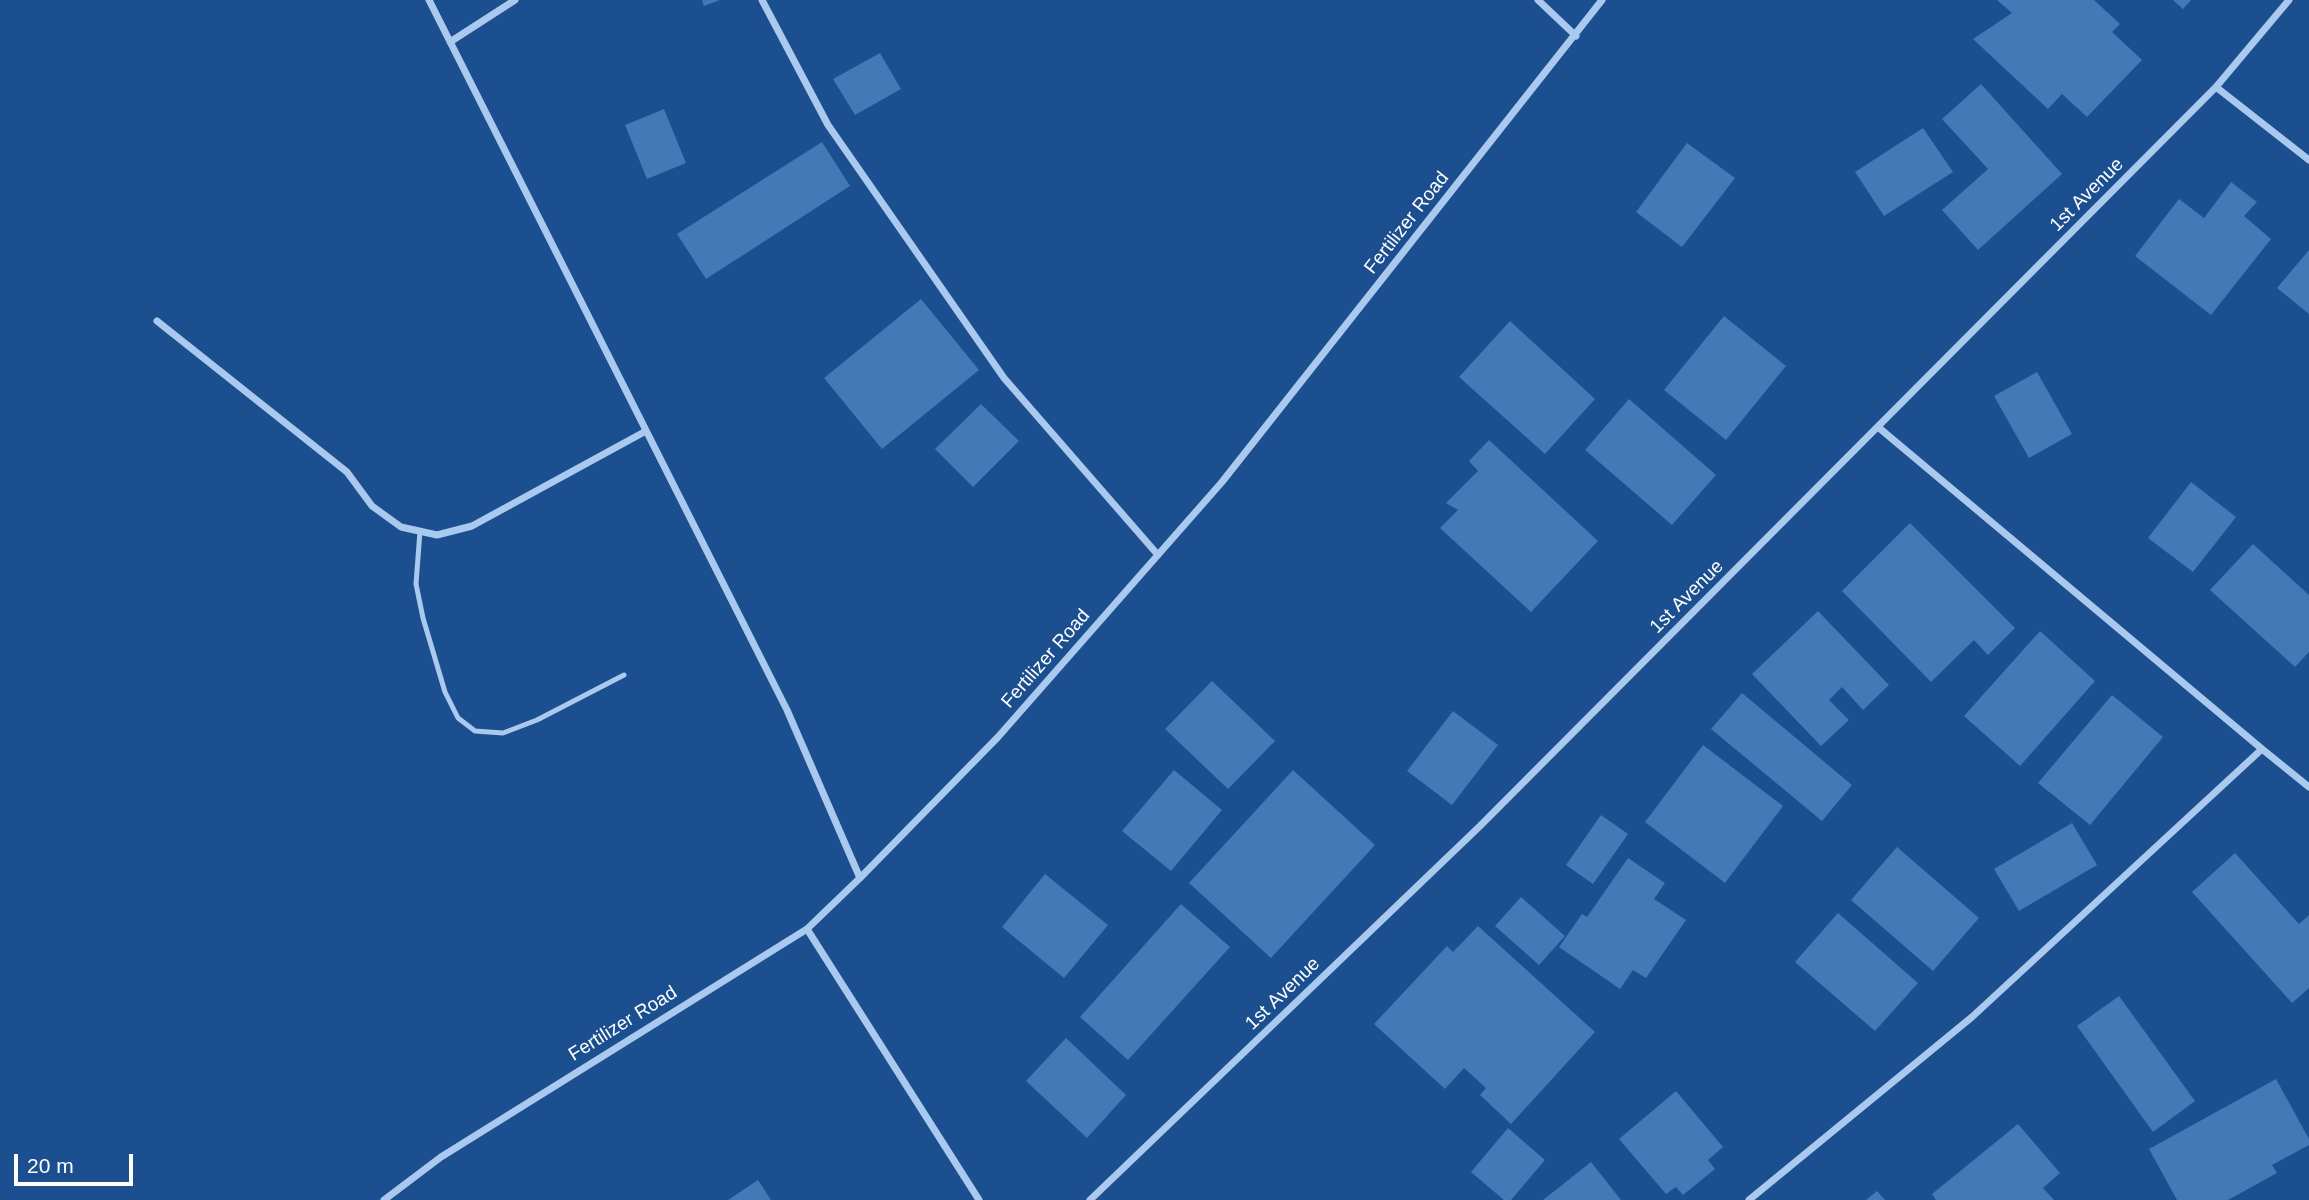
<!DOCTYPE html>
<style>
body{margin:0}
#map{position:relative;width:2309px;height:1200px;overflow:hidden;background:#1b4f8f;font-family:Arial,sans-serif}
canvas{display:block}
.scale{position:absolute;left:14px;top:1154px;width:119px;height:32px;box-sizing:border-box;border:4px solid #fff;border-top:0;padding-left:9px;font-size:21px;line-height:24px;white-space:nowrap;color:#fff;-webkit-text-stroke:5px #1b4f8f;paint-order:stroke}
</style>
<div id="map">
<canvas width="2309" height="1200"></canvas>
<div class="scale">20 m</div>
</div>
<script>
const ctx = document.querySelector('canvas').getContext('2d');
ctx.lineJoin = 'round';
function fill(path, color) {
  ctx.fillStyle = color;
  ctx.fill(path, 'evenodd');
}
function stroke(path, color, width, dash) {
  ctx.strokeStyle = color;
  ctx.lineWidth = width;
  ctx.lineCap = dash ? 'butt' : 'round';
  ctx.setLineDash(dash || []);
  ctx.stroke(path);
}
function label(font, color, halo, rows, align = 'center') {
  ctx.font = font + ' Arial,sans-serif';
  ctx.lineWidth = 5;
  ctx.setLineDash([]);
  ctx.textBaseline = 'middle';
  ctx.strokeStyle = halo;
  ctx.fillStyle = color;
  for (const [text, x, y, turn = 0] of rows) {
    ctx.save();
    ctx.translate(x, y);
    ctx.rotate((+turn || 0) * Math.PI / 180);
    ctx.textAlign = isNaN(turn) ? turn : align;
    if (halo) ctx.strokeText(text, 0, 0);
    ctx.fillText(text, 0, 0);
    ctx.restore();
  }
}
fill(new Path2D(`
 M702,0H720L704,6Z
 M1997,0H2094L2120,24L2112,32L2142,60L2087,117L2062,94L2048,109L1973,39L2012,13Z
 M2173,0H2191L2183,9Z
 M880,53L901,89L855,115L833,79Z
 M1981,84L2062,174L1978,250L1942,210L1988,169L1942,119Z
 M664,109L686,163L647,179L625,125Z
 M1923,128L1953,172L1884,216L1855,172Z
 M822,142L850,186L706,279L677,234Z
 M1687,143L1735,178L1682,247L1636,212Z
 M2231,182L2257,202L2244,216L2271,239L2211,315L2135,256L2179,199L2204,218Z
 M2309,250V314L2277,288Z
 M921,299L979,370L882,449L824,378Z
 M1724,316L1786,366L1726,440L1664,390Z
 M1510,321L1595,399L1545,454L1459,377Z
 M2037,372L2072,434L2029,458L1994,396Z
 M1629,399L1716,475L1672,525L1585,450Z
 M981,404L1019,441L973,487L935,449Z
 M1489,440L1598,541L1531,612L1440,528L1458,510L1446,503L1478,471L1469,461Z
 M2191,482L2236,517L2193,572L2148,538Z
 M1910,523L2015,628L1988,655L1974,640L1931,682L1842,591Z
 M2253,544L2309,595V652L2295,667L2210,590Z
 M1818,611L1889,685L1863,710L1842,687L1829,700L1849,720L1821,746L1752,674Z
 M2040,631L2095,681L2020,766L1964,716Z
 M1212,681L1275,741L1228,789L1165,729Z
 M1742,693L1852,785L1822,821L1711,729Z
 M2112,695L2163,737L2090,825L2038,783Z
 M1453,711L1498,745L1452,805L1407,771Z
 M1703,745L1783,806L1725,883L1645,822Z
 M1174,770L1222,810L1171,871L1122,831Z
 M1293,770L1375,845L1271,958L1189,883Z
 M1601,815L1628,834L1593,884L1566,865Z
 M2072,823L2097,865L2019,911L1994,869Z
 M1897,847L1979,918L1933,971L1851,900Z
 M2235,853L2299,924L2309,915V988L2292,1003L2192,892Z
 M1628,858L1665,883L1654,899L1686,920L1646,978L1633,970L1620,989L1559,947L1582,914L1587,917Z
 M1045,874L1108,925L1064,978L1002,927Z
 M1521,897L1565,936L1539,965L1495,926Z
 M1181,904L1230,947L1128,1060L1080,1017Z
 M1838,913L1918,983L1875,1031L1795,962Z
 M1478,926L1595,1032L1511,1124L1480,1095L1486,1088L1464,1068L1445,1089L1374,1024L1447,946L1453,952Z
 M2119,996L2195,1101L2153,1132L2077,1026Z
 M1066,1038L1126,1095L1087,1138L1026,1081Z
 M2276,1079L2309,1139V1145L2272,1165L2277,1173L2228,1200H2177L2149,1149Z
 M1676,1091L1723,1147L1708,1160L1715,1169L1683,1195L1676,1187L1666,1194L1619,1139Z
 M2018,1124L2060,1173L2043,1188L2054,1200H1936L1932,1194Z
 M1508,1128L1545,1160L1511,1200H1504L1471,1172Z
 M1591,1162L1621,1200H1543Z
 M758,1180L771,1200H728Z
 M1877,1191L1885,1200H1866Z`), '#4478b7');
stroke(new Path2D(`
 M420,531L416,584L423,618L445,692L458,718L475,731L503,733L537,720L624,675`), '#a9c9ee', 5);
stroke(new Path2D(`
 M429,0L787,710L860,878
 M762,0L828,125L1004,378L1158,555
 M1538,0L1576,36
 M450,42L515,0
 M2216,87L2309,160
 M157,321L347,472L372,506L401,527L437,535L472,526L646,431
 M2262,749L2309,787
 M807,929L979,1200
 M384,1200L441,1157L807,929L860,878L998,737L1222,482L1602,0
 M1090,1200L1480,826L2216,87L2289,0
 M1749,1200L1972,1017L2262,749L1878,427`), '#a9c9ee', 7);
label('19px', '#fff', '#1b4f8f', [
 ["1st Avenue",2087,195,-45],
 ["Fertilizer Road",1407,223,-52],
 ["1st Avenue",1687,597,-45],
 ["Fertilizer Road",1046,659,-49],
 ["1st Avenue",1283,994,-44],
 ["Fertilizer Road",623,1024,-32]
]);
</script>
